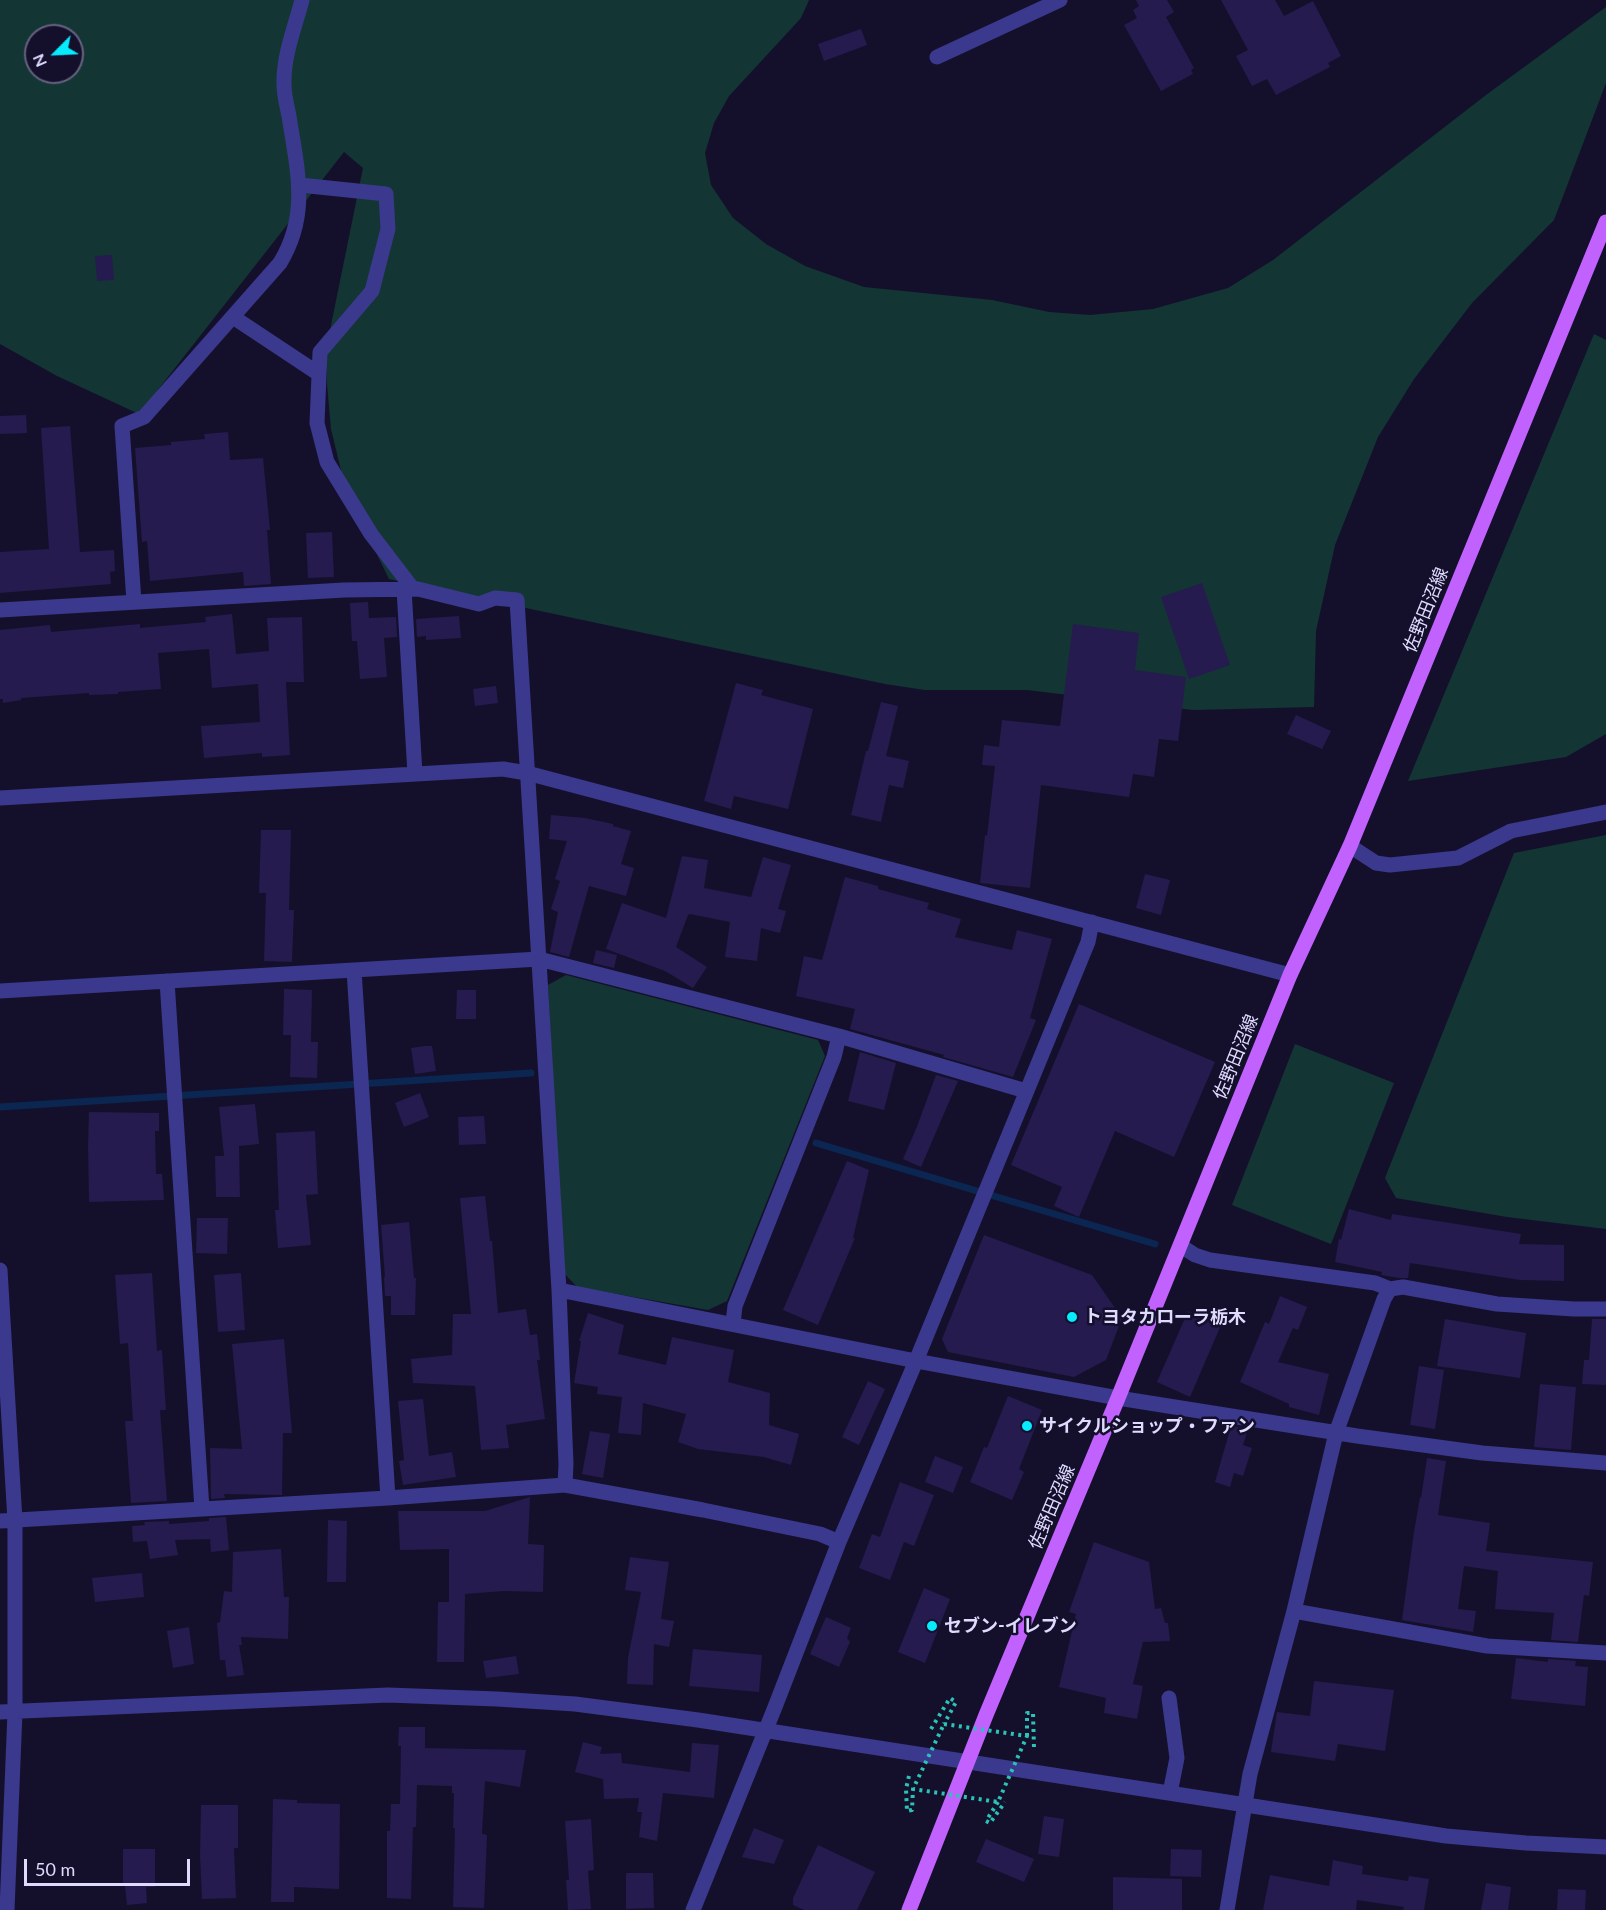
<!DOCTYPE html>
<meta charset="utf-8">
<style>
body{margin:0}
#map{position:relative;width:1606px;height:1910px;overflow:hidden;background:#14102c;font-family:Lato,sans-serif}
canvas{display:block}
.north{position:absolute;left:24px;top:24px;width:60px;height:60px;box-sizing:border-box;background:#14102c;border:2px solid #656180;border-radius:50%;rotate:246deg;font-size:16px;font-weight:700;line-height:24px;text-align:center;color:#dfdbff}
.north::after{content:'';display:block;margin:auto;width:21px;height:27px;background:#07ebff;clip-path:polygon(50% 0,100% 100%,50% 72%,0 100%)}
.scale{position:absolute;left:24px;top:1859px;width:166px;height:27px;box-sizing:border-box;border:3px solid #dfdbff;border-top:0;padding-left:8px;font-size:18px;line-height:21px;white-space:nowrap;color:#dfdbff;-webkit-text-stroke:4px #14102c;paint-order:stroke}
</style>
<div id="map">
<canvas width="1606" height="1910"></canvas>
<div class="north">N</div>
<div class="scale">50 m</div>
</div>
<script>
const ctx = document.querySelector('canvas').getContext('2d');
ctx.lineJoin = 'round';
function fill(path, color) {
  ctx.fillStyle = color;
  ctx.fill(path, 'evenodd');
}
function stroke(path, color, width, dash) {
  ctx.strokeStyle = color;
  ctx.lineWidth = width;
  ctx.lineCap = dash ? 'butt' : 'round';
  ctx.setLineDash(dash || []);
  ctx.stroke(path);
}
function label(font, color, halo, rows, align = 'center') {
  ctx.font = font + ' Lato,"Noto Sans JP",sans-serif';
  ctx.lineWidth = 5;
  ctx.setLineDash([]);
  ctx.textBaseline = 'middle';
  ctx.strokeStyle = halo;
  ctx.fillStyle = color;
  for (const [text, x, y, turn = 0] of rows) {
    ctx.save();
    ctx.translate(x, y);
    ctx.rotate((+turn || 0) * Math.PI / 180);
    ctx.textAlign = isNaN(turn) ? turn : align;
    if (halo) ctx.strokeText(text, 0, 0);
    ctx.fillText(text, 0, 0);
    ctx.restore();
  }
}
fill(new Path2D(`
 M0,0H809L801,18L729,96L714,123L705,153L711,185L733,218L766,244L805,266L864,287L992,300L1049,312L1090,315L1153,309L1228,288L1273,260L1486,95L1606,7V83L1554,220L1472,303L1414,379L1378,437L1335,545L1316,631L1314,707L1193,710L1027,690H925L885,684L389,579L346,491L331,429L327,384V345L363,168L344,152L139,414L57,376L0,344ZM36,36H72V72H36Z
 M1594,334L1606,340V734L1566,757L1408,781Z
 M1606,835V1229L1507,1217L1396,1198L1385,1178L1514,853Z
 M566,975L818,1040L825,1056L727,1301L708,1310L577,1287L563,1272L548,985Z
 M1295,1044L1394,1083L1331,1244L1232,1205Z`), '#133634');
stroke(new Path2D(`
 M0,1107L531,1073
 M816,1143L1155,1244`), '#0b2651', 7);
fill(new Path2D(`
 M1136,0H1167L1174,12L1166,17L1194,68L1191,70L1193,74L1161,91L1124,25L1137,18L1133,10L1139,6Z
 M1221,0H1275L1284,16L1313,1L1341,56L1328,63L1330,67L1276,95L1267,79L1252,86L1236,56L1248,50Z
 M861,29L867,45L824,61L818,44Z
 M112,255L114,280L97,281L95,256Z
 M26,415L27,433L0,434V416Z
 M70,426L80,552L114,550L115,571L110,572L111,584L0,593V552L49,549L41,428Z
 M228,432L230,460L263,458L270,530H267L271,584L244,586L243,572L150,581L147,541L142,542L135,448L171,445V442L205,439L204,434Z
 M332,532L334,577L308,578L306,533Z
 M1202,583L1230,665L1189,679L1161,597Z
 M368,602L369,618L396,617L397,637L384,638L387,677L360,679L357,641H352L350,603Z
 M232,614L236,654L269,651L267,618L302,617L304,682H286L290,755L262,757V753L204,758L201,726L260,722L258,684L212,688L209,649L158,653L161,689L118,692V694L89,695V693L21,698V700L3,703V699H0V630L50,625L51,632L140,624V628L206,622L205,617Z
 M459,616L461,638L426,640V636L417,637L416,619Z
 M1073,624L1139,633L1135,670L1186,677L1178,741L1159,739L1154,777L1133,774L1129,797L1041,785L1030,888L980,883L985,835L987,836L995,766L982,765L984,745L999,747L1002,720L1060,726Z
 M736,683L763,690L761,695L813,709L788,809L734,796L731,809L704,801Z
 M496,686L498,703L475,706L473,689Z
 M881,702L898,706L886,756L909,761L903,788L889,785L881,822L851,815L866,751H868Z
 M1296,715L1331,731L1322,749L1287,734Z
 M551,815L585,818L613,824V826L631,831L621,864L634,868L626,896L589,886L569,957L550,952L558,912L551,909L560,881L555,879L567,841L549,839Z
 M261,830H291L289,910H294L292,962L264,961L266,893H259Z
 M682,856L708,860L704,888L751,897L763,857L791,865L778,909L786,911L780,933L761,928L757,961L725,957L730,922L690,914L688,915L676,947L707,967L693,988L665,971L606,949L622,903L666,918Z
 M1145,874L1170,880L1161,915L1136,908Z
 M845,877L878,886V889L929,903L927,909L961,919L955,937L1012,950L1017,930L1052,939L1030,1018L1036,1020L1013,1077L943,1057L944,1055L850,1029L855,1009L796,996L804,956L822,960Z
 M596,950L617,955L614,968L593,963Z
 M284,989L312,990L311,1042H318L317,1078L290,1077L291,1035H283Z
 M457,990H476V1019H456Z
 M1079,1004L1215,1062L1174,1157L1115,1131L1079,1217L1054,1206L1062,1187L1011,1165Z
 M425,1046H432L436,1071L415,1074L411,1048Z
 M860,1052L896,1063L884,1110L848,1101Z
 M936,1075L958,1081L921,1167L903,1159L916,1129Z
 M420,1093L429,1117L404,1127L395,1103Z
 M255,1104L259,1144L239,1146L240,1197H216L215,1156H224L219,1107Z
 M89,1112L159,1113V1131H155L156,1174H162L164,1200L89,1202L88,1145Z
 M484,1116L486,1144L459,1145L458,1117Z
 M315,1131L318,1194L306,1195L311,1245L278,1248L275,1210H279L276,1133Z
 M847,1161L869,1170L853,1238H855L818,1325L783,1310Z
 M485,1196L490,1241H492L498,1313L526,1309L530,1335L537,1334L540,1360H537L545,1419L506,1425L509,1448L481,1450L475,1386L413,1383L411,1359L452,1355L453,1314H471L460,1198Z
 M1349,1209L1391,1220L1392,1214L1521,1234L1519,1244L1564,1245V1281L1520,1280L1410,1263L1408,1278H1399L1381,1275L1382,1272L1335,1262L1339,1239L1341,1240Z
 M197,1218H228L227,1254L196,1253Z
 M409,1222L414,1278H416L415,1315H391V1296H385L384,1277H385L381,1225Z
 M984,1235L1092,1275L1122,1318L1106,1360L1074,1377L948,1352L942,1339Z
 M152,1273L157,1351L162,1350L166,1410H160L167,1501L131,1503L125,1421H133L128,1343L120,1344L115,1275Z
 M241,1273L245,1330L218,1332L214,1275Z
 M1280,1296L1307,1307L1298,1330L1293,1328L1278,1362L1329,1374L1319,1415L1289,1407V1404L1240,1382L1265,1322L1269,1324Z
 M1188,1311L1221,1325L1190,1397L1157,1382Z
 M588,1313L624,1325L618,1354L666,1365L672,1337L734,1350L728,1382L770,1393L769,1425L799,1434L791,1465L764,1457L698,1449L678,1442L686,1414L643,1403L641,1435L618,1433L622,1397L597,1394L598,1387L574,1383L581,1341H579Z
 M1445,1319L1526,1333L1520,1378L1437,1366Z
 M1592,1319H1606V1385L1582,1384L1584,1360H1589Z
 M284,1339L292,1433H283L282,1495L224,1494L225,1498L211,1499L210,1448L242,1449L232,1344Z
 M1419,1366L1444,1370L1435,1429L1410,1425Z
 M868,1381L885,1389L859,1445L842,1437Z
 M1540,1384L1576,1387L1571,1450L1534,1447Z
 M1008,1396L1042,1410L1019,1469L1024,1472L1012,1500L970,1482L984,1447L987,1448Z
 M423,1399L429,1456L452,1452L456,1477L403,1485L399,1461L404,1460L398,1401Z
 M1231,1426L1248,1429L1243,1445L1252,1448L1243,1476L1234,1473L1230,1487L1215,1482Z
 M590,1431L610,1434L603,1478L582,1474Z
 M935,1456L963,1467L953,1493L925,1482Z
 M1427,1458L1446,1461L1438,1515L1490,1523L1486,1551L1593,1562L1589,1596L1584,1595L1578,1642L1551,1640L1554,1613L1495,1609L1498,1571L1464,1566L1458,1609L1476,1611L1473,1632L1402,1620L1414,1532L1420,1497L1421,1498Z
 M900,1482L934,1495L914,1546L904,1542L890,1580L859,1568L872,1534L880,1537Z
 M530,1497L528,1544L544,1545L543,1592L504,1591L465,1594L464,1662H437L438,1602H449V1549L400,1550L398,1511H485Z
 M226,1517L229,1550L211,1552L210,1539L175,1540L178,1555L150,1559L147,1541L133,1542L132,1526L145,1525L144,1522L169,1521V1524L209,1521V1518Z
 M328,1520L347,1521L346,1582H327Z
 M1094,1542L1149,1562L1155,1609L1161,1608L1165,1623H1168L1170,1641L1143,1642L1133,1684L1143,1686L1137,1719L1104,1713L1106,1698L1059,1687L1076,1614L1069,1612Z
 M281,1549L284,1597H289L288,1639L241,1637L242,1645H239L244,1675L227,1677L225,1660H220L217,1623L220,1622L224,1591L232,1592L233,1552Z
 M630,1557L669,1562L661,1619L674,1621L669,1647L654,1644L653,1685L627,1684L628,1658L641,1592L625,1590Z
 M142,1573L144,1597L95,1602L92,1578Z
 M924,1588L950,1599L925,1663L898,1652Z
 M826,1617L851,1628L847,1638L850,1642L839,1667L810,1654Z
 M189,1627L194,1664L173,1668L167,1631Z
 M693,1649L762,1655L759,1692L689,1686Z
 M516,1656L519,1674L486,1678L483,1661Z
 M1516,1658L1548,1662V1659L1576,1661L1575,1666L1588,1667L1585,1706L1511,1699Z
 M1314,1681L1394,1690L1385,1751L1338,1744L1335,1761L1271,1752L1277,1712L1310,1716Z
 M399,1727H425V1748L526,1750L520,1787L485,1781L482,1834L487,1835L484,1908L453,1907L455,1828H453L454,1793H452V1786L417,1785L416,1827H413L411,1899L387,1898V1831H390L391,1804H400L401,1746H398Z
 M583,1742L602,1747L600,1754L621,1753L622,1763L690,1772L692,1743L719,1745L714,1798L663,1793L657,1841L639,1837L642,1812H637L639,1798L604,1799L603,1779L575,1772Z
 M273,1799L297,1800V1803L340,1804L339,1889L294,1887V1902H271Z
 M201,1805H238V1848H234L236,1898L202,1899L200,1855Z
 M1044,1816L1064,1819L1059,1857L1038,1854Z
 M591,1819L594,1870L588,1871L591,1909L568,1910L566,1880H569L565,1821Z
 M754,1828L784,1840L774,1864L742,1857Z
 M986,1839L1034,1859L1024,1882L976,1862Z
 M818,1845L875,1872L857,1910H804L793,1905V1898Z
 M123,1849H155V1887H146L147,1903L127,1905L125,1886H123Z
 M1171,1849L1202,1850L1201,1877L1170,1876Z
 M1333,1860L1363,1866L1362,1874L1408,1881L1409,1876L1429,1879L1424,1910H1403L1404,1907L1357,1900L1356,1910H1263L1270,1875L1329,1886Z
 M626,1873H653L654,1908L626,1909Z
 M1113,1877L1182,1879V1910H1113Z
 M1486,1883L1511,1887L1508,1910H1481Z
 M1558,1889L1586,1890L1585,1910H1557Z`), '#251b4e');
stroke(new Path2D(`
 M931,1729L950,1698L956,1702L944,1724
 M1027,1736V1713H1033L1034,1748
 M909,1776L906,1789L907,1811L912,1810L913,1789
 M998,1802L986,1821L990,1823L1005,1802`), '#2bc3b7', 4, [3, 4.5]);
stroke(new Path2D(`
 M937,57L1060,0
 M300,185L386,194L388,229L372,291L320,352L317,423L327,462L371,534L413,589
 M233,317L319,374
 M404,589L415,774
 M134,602L122,426L144,417L280,263C310,214 297,169 289,116C287,106 284,95 284,85C283,56 295,27 302,0
 M0,610L344,590L418,589L479,604L495,598L517,600L559,1290L566,1464L565,1485
 M0,798L503,769L527,773L1290,975
 M1350,846L1376,863L1390,865L1458,858L1511,831L1606,812
 M354,970L388,1498
 M167,981L202,1509
 M0,991L539,959L839,1036L1026,1091
 M1181,1246L1195,1255L1210,1260L1375,1283L1390,1289
 M0,1270L15,1521V1712L7,1910
 M559,1290L916,1361L1118,1398L1357,1436L1482,1453L1606,1463
 M733,1323L735,1306L834,1057L839,1036
 M0,1521L388,1498L565,1485L703,1510L820,1534L839,1542
 M1294,1611L1487,1646L1606,1653
 M1169,1698L1177,1758L1170,1793
 M0,1712L388,1695L497,1699L575,1704L698,1720L1446,1836L1526,1843L1606,1847
 M693,1910L775,1707L839,1542L916,1361L1088,942L1092,922
 M1227,1910L1250,1774L1294,1611L1336,1433L1384,1299L1390,1289L1403,1287L1497,1304L1574,1309H1606`), '#3b398d', 15);
stroke(new Path2D(`
 M909,1910L986,1715L1118,1398L1290,975L1350,846L1606,222`), '#c162ff', 15);
stroke(new Path2D(`
 M944,1724L1027,1736L998,1802L913,1789Z`), '#2bc3b7', 4, [3, 4.5]);
for (const [x, y, r, color] of [
 [1072,1317,6,"#07ebff"],
 [1027,1426,6,"#07ebff"],
 [932,1626,6,"#07ebff"]
]) {
  const dot = new Path2D();
  dot.arc(x, y, r, 0, 2 * Math.PI);
  ctx.fillStyle = color;
  ctx.fill(dot);
  stroke(dot, '#14102c', 2);
}
label('18px', '#dfdbff', '#14102c', [
 ["佐野田沼線",1426,610,-68],
 ["佐野田沼線",1236,1057,-68],
 ["佐野田沼線",1052,1507,-67]
]);
label('bold 18px', '#dfdbff', '#14102c', [
 ["トヨタカローラ栃木",1084,1317],
 ["サイクルショップ・ファン",1039,1426],
 ["セブン-イレブン",944,1626]
], 'left');
</script>
